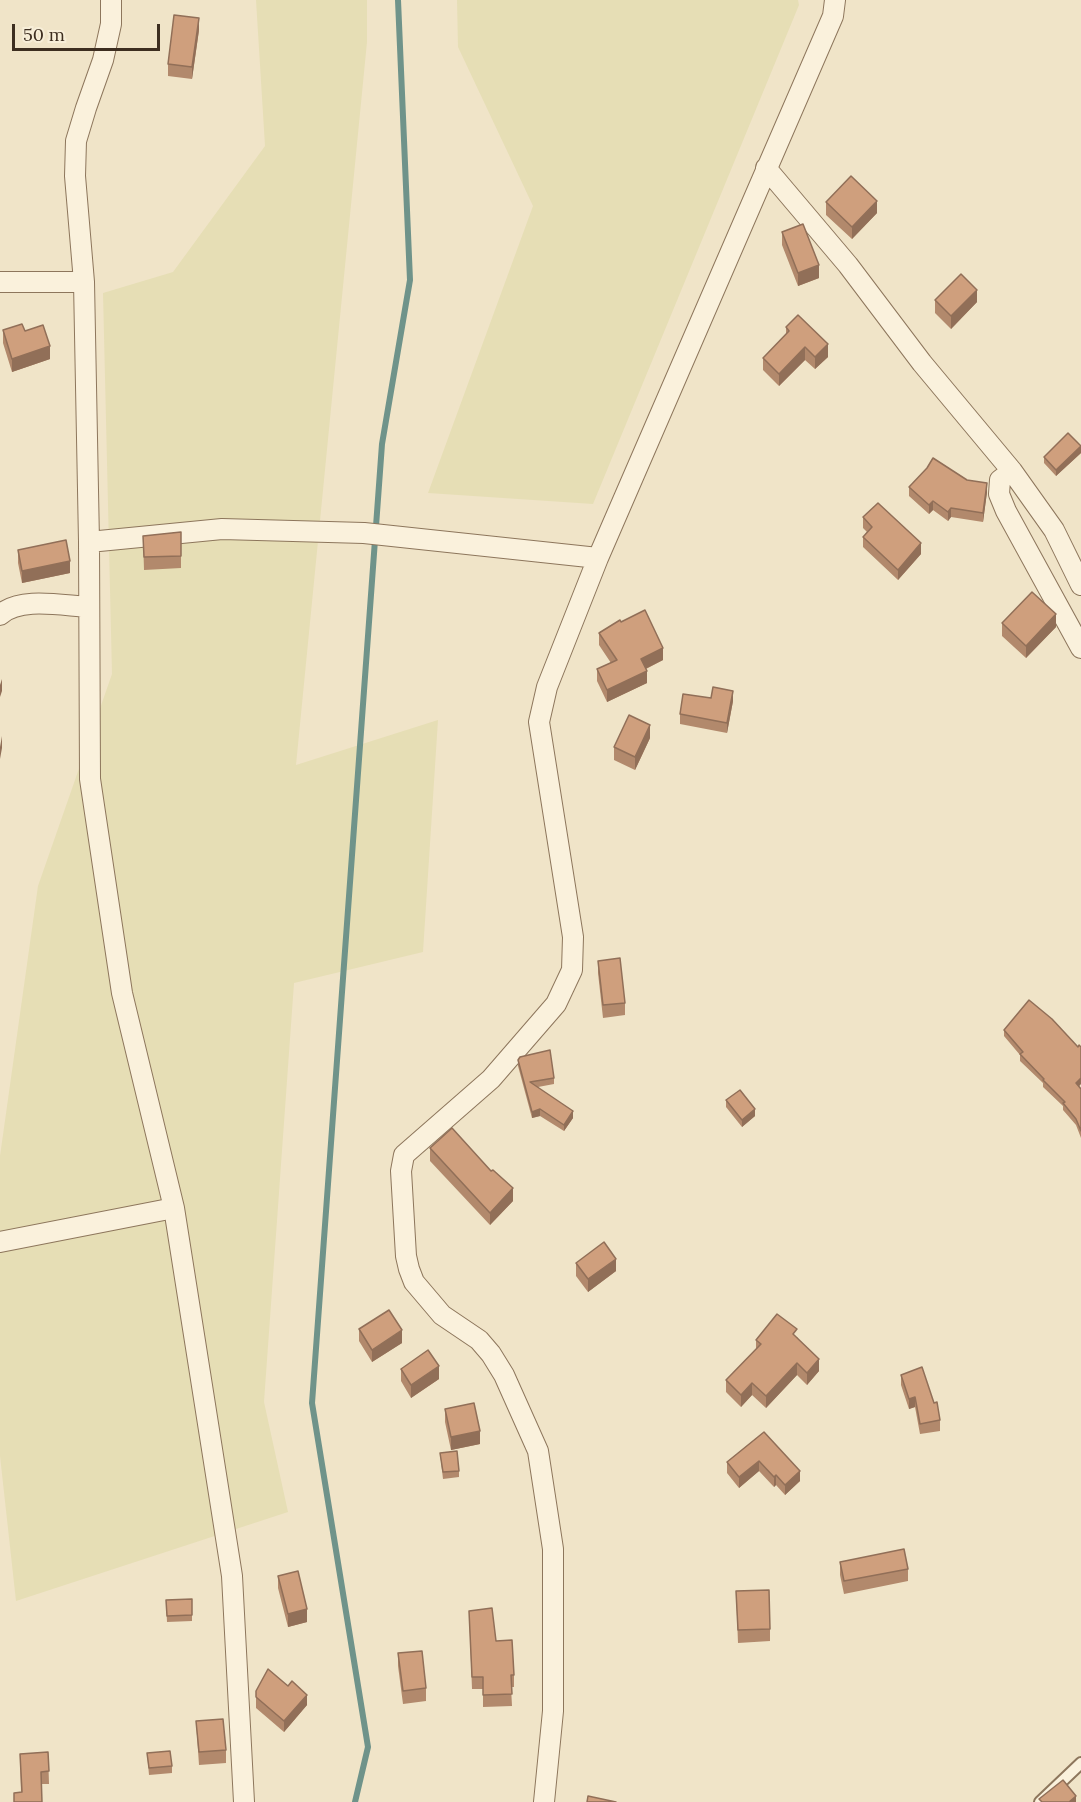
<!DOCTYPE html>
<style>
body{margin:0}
#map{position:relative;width:1081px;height:1802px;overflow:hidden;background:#f0e4c8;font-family:Lora,serif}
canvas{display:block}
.scale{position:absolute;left:12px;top:24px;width:148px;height:27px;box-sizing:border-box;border:3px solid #3d2e20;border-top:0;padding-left:8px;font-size:18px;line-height:21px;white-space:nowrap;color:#3d2e20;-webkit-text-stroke:4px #f7eed8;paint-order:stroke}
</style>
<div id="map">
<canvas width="1081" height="1802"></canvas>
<div class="scale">50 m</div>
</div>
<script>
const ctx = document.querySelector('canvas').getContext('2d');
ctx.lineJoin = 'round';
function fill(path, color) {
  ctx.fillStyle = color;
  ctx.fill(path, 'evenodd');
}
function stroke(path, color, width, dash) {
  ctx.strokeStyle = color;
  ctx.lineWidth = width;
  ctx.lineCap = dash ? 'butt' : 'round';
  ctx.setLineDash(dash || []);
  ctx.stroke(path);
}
fill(new Path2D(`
 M256,0H367V42L296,765L438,720L423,952L294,983L264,1402L288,1512L16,1601L0,1456V1156L38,886L112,674L103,293L173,272L265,146Z
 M457,0H798L799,5L593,504L428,493L533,206L458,47Z`), '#e6deb5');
stroke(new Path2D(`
 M355,1802L368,1747L312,1403L382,444L410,280L398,0`), '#6f938a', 6);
const service = new Path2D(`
 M1040,1802L1081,1763`);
const minor = new Path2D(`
 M111,0V24L103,60L86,108L76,141L75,176L84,282L89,542L90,779L122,993L174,1208L232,1576L244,1802
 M766,168L848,265L922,363L1012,471L1054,530L1081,585
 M0,282H84
 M1012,471L1000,480L999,494L1006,511L1081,648
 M89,542L222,529L364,533L598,558
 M0,615C20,596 64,606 89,607
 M0,1242L174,1208
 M544,1802L553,1711V1549L538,1451L504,1375L491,1354L479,1340L442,1315L414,1282L409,1269L406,1256L401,1171L404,1155L491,1079L556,1004L572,970L573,937L539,722L547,687L598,558L833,16L835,0`);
stroke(service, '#8d765c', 14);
stroke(minor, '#8d765c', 22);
stroke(service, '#faf1dc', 10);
stroke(minor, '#faf1dc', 20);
fill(new Path2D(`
 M199,30L192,79L168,76V64Z
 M826,202L877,213L852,239L826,215Z
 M782,232L819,278L798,286L782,245Z
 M935,300L977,302L951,329L935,313Z
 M786,327L828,357L815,369L805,360L779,386L763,370V358L786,335Z
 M3,330L50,359L12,372L3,343Z
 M1081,453L1056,476L1044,463V457Z
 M909,487L987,492L983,522L951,517L948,521L933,510L929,514L909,496Z
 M863,517L921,554L898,580L863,547V537L867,532L863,528Z
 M181,532V568L144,570L143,536Z
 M18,550L70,573L22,583L18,563Z
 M621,622L663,660L646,669L647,683L607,702L597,681V669L611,663L599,645V633Z
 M1002,623L1056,627L1026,658L1002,636Z
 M733,701L727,733L680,724V714Z
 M650,738L635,770L614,760V747Z
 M598,961L625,1003V1015L603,1018L598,973Z
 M1004,1030L1081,1089V1138L1076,1125L1063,1110V1106L1043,1087V1083L1020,1061V1055L1004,1036Z
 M518,1060L554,1078V1084L538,1087L573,1118L564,1131L540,1116L532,1118L518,1066Z
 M726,1100L755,1116L742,1127L726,1107Z
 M430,1148L513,1201L490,1225L430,1161Z
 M576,1263L616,1271L588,1292L576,1276Z
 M359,1329L402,1343L372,1362L359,1341Z
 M797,1337L819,1371L807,1385L797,1375L766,1408L752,1395L741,1407L726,1392V1380L756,1349V1340Z
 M401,1369L439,1379L411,1398L401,1381Z
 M901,1375L940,1420V1431L920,1434L915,1407L909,1409L901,1385Z
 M445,1409L480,1444L451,1450L445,1422Z
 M764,1432L800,1481L785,1495L776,1485L774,1487L759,1471L739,1488L727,1473V1462Z
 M440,1453L459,1471V1477L443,1479Z
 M840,1562L908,1569V1581L844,1594L840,1575Z
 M278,1576L307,1622L288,1627L278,1588Z
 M736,1591L770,1629V1641L738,1643Z
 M192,1599V1621L167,1622L166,1600Z
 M469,1611L496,1641L514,1675V1687H511L512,1706L483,1707V1689H472Z
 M398,1653L426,1688V1701L403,1704L398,1666Z
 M256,1691L307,1705L284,1732L256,1708Z
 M196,1721L226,1750V1763L199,1765Z
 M48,1752L49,1784H42L21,1792L20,1754Z
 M147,1753L172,1766V1773L149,1775Z`), '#b2896c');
fill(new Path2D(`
 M199,18V30L192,79V67Z
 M877,201V213L852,239V227Z
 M819,265V278L798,286V273Z
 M977,290V302L951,329V316Z
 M828,344V357L815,369V357Z
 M50,346V359L12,372V359Z
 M805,347V360L779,386V374Z
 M1081,446V453L1056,476V470Z
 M987,483V492L983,522V513Z
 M933,501V510L929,514V505Z
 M951,508V517L948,521V512Z
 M921,543V554L898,580V570Z
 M70,561V573L22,583V571Z
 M1056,614V627L1026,658V646Z
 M663,648V660L641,671V659Z
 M647,671V683L607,702V690Z
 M2,679V691L0,697V685Z
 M733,691V701L727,733V723Z
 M650,725V738L635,770V757Z
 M2,736V748L0,759V747Z
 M1081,1078V1084L1076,1090V1083Z
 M540,1109V1116L532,1118V1112Z
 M755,1109V1116L742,1127V1120Z
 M573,1111V1118L564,1131V1125Z
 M513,1188V1201L490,1225V1213Z
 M616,1259V1271L588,1292V1279Z
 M402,1330V1343L372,1362V1350Z
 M819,1359V1371L807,1385V1373Z
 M797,1363V1375L766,1408V1396Z
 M439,1366V1379L411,1398V1385Z
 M752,1383V1395L741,1407V1395Z
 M915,1397V1407L909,1409V1399Z
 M480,1431V1444L451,1450V1437Z
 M759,1461V1471L739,1488V1477Z
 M800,1471V1481L785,1495V1485Z
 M776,1475V1485L774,1487V1477Z
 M307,1609V1622L288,1627V1614Z
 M307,1695V1705L284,1732V1721Z
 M1076,1796V1802H1069Z`), '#916f58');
const building = new Path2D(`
 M174,15L199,18L192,67L168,64Z
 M851,176L877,201L852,227L826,202Z
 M803,224L819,265L798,273L782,232Z
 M961,274L977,290L951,316L935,300Z
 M798,315L828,344L815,357L805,347L779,374L763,358L789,331L786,327Z
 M22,324L25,331L43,325L50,346L12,359L3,330Z
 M1068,433L1081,446L1056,470L1044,457Z
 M933,458L967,480L987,483L983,513L951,508L948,512L933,501L929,505L909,487L927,468Z
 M878,503L921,543L898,570L863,537L872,527L863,517Z
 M181,532V556L144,557L143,536Z
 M66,540L70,561L22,571L18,550Z
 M1032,592L1056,614L1026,646L1002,623Z
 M645,610L663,648L641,659L647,671L607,690L597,669L617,660L599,633L620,620L621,622Z
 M713,687L733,691L727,723L680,714L683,694L711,698Z
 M629,715L650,725L635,757L614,747Z
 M620,958L625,1003L603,1005L598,961Z
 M1029,1000L1052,1019L1078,1047L1079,1045L1081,1047V1078L1076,1083L1081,1089V1131L1076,1119L1063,1103L1065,1102L1043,1080L1044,1079L1020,1054L1023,1052L1004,1030Z
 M550,1050L554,1078L530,1082L573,1111L564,1125L540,1109L532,1112L518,1060L520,1057Z
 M740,1090L755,1109L742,1120L726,1100Z
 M452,1128L491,1171L493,1170L513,1188L490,1213L430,1148Z
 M604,1242L616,1259L588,1279L576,1263Z
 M389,1310L402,1330L372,1350L359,1329Z
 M777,1314L797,1329L793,1334L819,1359L807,1373L797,1363L766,1396L752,1383L741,1395L726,1380L761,1344L756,1340Z
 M428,1350L439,1366L411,1385L401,1369Z
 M922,1367L934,1403L937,1402L940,1420L920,1424L915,1397L909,1399L901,1375Z
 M474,1403L480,1431L451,1437L445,1409Z
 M764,1432L800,1471L785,1485L776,1475L774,1477L759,1461L739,1477L727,1462Z
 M457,1451L459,1471L443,1472L440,1453Z
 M904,1549L908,1569L844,1581L840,1562Z
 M298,1571L307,1609L288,1614L278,1576Z
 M769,1590L770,1629L738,1630L736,1591Z
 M192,1599V1615L167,1616L166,1600Z
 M492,1608L496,1641L512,1640L514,1675H511L512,1694L483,1695V1677H472L469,1611Z
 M422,1651L426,1688L403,1691L398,1653Z
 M268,1669L288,1686L292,1681L307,1695L284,1721L256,1697V1691Z
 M223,1719L226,1750L199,1752L196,1721Z
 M170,1751L172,1766L149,1768L147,1753Z
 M48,1752L49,1771L41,1772L42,1802H14V1793L22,1792L20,1754Z
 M1063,1780L1076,1796L1069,1802H1042L1039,1799Z
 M588,1796L616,1802H587Z`);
fill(building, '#cf9f7d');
stroke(building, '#916f58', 1.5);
</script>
